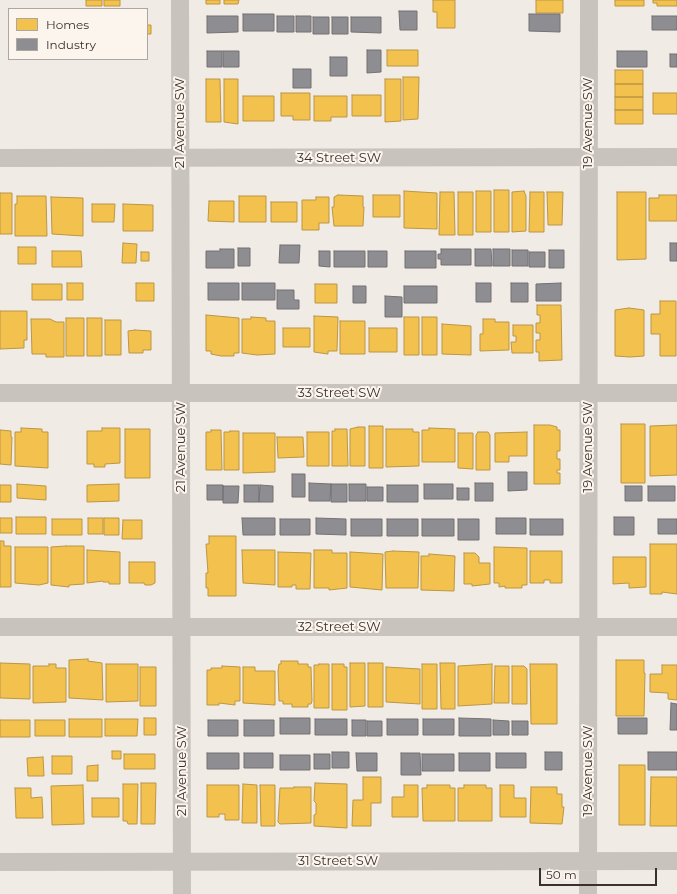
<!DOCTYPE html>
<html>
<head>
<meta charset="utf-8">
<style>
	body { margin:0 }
	#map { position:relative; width:677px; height:894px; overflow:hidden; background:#f0ebe5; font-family:Montserrat,sans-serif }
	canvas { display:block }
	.legend { position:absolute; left:8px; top:8px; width:140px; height:52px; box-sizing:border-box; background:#fbf5ee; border:1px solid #aea6a0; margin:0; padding:5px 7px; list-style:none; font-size:12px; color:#3b302b }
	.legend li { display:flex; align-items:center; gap:8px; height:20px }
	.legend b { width:20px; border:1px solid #aea6a0 }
	.scale { position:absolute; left:539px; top:868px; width:118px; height:18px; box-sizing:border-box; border:2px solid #3b302b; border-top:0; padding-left:5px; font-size:12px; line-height:14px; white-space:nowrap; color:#3b302b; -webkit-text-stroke:3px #fbf5ee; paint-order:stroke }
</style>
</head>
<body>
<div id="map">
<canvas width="677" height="894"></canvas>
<ul class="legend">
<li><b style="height:11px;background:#f2c14e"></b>Homes</li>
<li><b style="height:11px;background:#8d8d92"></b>Industry</li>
</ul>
<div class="scale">50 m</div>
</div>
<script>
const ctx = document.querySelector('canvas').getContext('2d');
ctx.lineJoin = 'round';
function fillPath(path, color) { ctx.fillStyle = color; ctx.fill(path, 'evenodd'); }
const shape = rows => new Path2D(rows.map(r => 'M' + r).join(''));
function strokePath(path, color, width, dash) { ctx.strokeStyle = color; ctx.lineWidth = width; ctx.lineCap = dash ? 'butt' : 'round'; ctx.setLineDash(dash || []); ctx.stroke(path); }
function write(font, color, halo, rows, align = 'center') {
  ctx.font = font + ' Montserrat,sans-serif'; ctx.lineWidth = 4; ctx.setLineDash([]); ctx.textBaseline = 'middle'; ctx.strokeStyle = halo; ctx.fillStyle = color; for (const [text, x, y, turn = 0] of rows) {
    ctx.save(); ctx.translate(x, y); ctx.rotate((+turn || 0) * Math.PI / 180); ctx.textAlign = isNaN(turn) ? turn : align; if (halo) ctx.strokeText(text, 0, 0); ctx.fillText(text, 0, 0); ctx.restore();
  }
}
const homes = shape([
	[86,0,102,0,102,6,86,6,86,0],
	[104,0,120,0,120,6,104,6,104,0],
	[206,0,220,0,220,4,206,4,206,0],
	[224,0,239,0,238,4,224,4,224,0],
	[433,0,455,0,455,28,437,28,437,12,433,12,433,0],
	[536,0,563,0,563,13,536,13,536,0],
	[615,0,644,0,644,6,615,6,615,0],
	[653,0,677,0,677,6,657,6,657,3,653,3,653,0],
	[147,25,151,25,151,34,147,34,147,25],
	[387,50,418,50,418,66,387,66,387,50],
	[615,70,643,70,643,84,615,84,615,70],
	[403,77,419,77,418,119,403,120,403,77],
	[206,79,220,79,221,122,206,122,206,79],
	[224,79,238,79,238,124,224,122,224,79],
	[385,79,401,79,401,121,385,122,385,79],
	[615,84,643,84,643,97,615,97,615,84],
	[281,93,310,93,310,120,293,120,293,116,281,116,281,93],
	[653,93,677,93,677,114,653,114,653,93],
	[352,95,381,95,381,116,352,116,352,95],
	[243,96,274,96,274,121,243,121,243,96],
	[314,96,347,96,347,117,331,117,331,121,314,121,314,96],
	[615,97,643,97,643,110,615,110,615,97],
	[615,110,643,110,643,124,615,124,615,110],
	[494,190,509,190,509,232,494,232,494,190],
	[404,191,437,193,437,229,404,228,404,191],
	[476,191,491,191,491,232,476,232,476,191],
	[524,191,526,196,526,231,512,232,512,192,524,191],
	[440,192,454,192,455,235,439,235,440,192],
	[458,192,473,192,473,235,458,235,458,192],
	[530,192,544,192,544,232,529,232,530,192],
	[547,192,563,192,562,225,548,225,547,192],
	[617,192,646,192,646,259,617,260,617,192],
	[0,193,12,193,12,234,0,234,0,193],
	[338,195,363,196,363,207,364,207,363,226,334,226,332,207,334,207,334,197,338,195],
	[373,195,400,195,400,217,373,217,373,195],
	[659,195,677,195,677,221,649,221,649,198,659,198,659,195],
	[17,196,46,196,47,236,15,236,15,204,17,204,17,196],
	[239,196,266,196,266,222,239,222,239,196],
	[51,197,83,198,83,236,52,234,51,197],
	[316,197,329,197,329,223,319,223,319,230,302,230,302,200,316,200,316,197],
	[209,201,234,201,234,222,208,221,209,201],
	[271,202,297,202,297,222,271,222,271,202],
	[92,204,115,204,114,222,92,222,92,204],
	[123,204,153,205,153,231,123,231,123,204],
	[123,243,137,244,136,263,122,263,123,243],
	[18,247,36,247,36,264,18,264,18,247],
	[52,251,81,251,82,267,52,267,52,251],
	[141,252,149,252,149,261,141,261,141,252],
	[67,283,83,283,83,300,67,300,67,283],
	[136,283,154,283,154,301,136,301,136,283],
	[32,284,62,284,62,300,32,300,32,284],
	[315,284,337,284,337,303,315,303,315,284],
	[660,301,676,301,676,356,660,356,660,334,651,334,651,314,660,314,660,301],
	[537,305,561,305,562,360,539,361,539,352,536,352,536,340,540,340,540,333,536,333,536,323,540,323,540,315,537,315,537,305],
	[629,308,644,310,644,356,630,357,615,356,615,310,629,308],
	[0,311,27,311,27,340,24,340,24,348,0,349,0,311],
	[206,315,239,318,239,353,234,353,234,356,221,356,211,354,211,351,206,351,206,315],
	[314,316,338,317,337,351,328,351,328,354,314,352,314,316],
	[251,317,266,318,266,321,275,321,275,354,257,355,242,353,242,319,251,319,251,317],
	[404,317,419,317,419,355,404,355,404,317],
	[422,317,437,317,437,355,422,355,422,317],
	[66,318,84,318,84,356,66,356,66,318],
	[87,318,102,318,102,356,87,356,87,318],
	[31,319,50,319,56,322,64,322,64,357,46,357,46,354,32,354,31,319],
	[483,319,495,319,495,322,509,322,509,350,480,351,480,334,483,334,483,319],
	[105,320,121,320,121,355,105,355,105,320],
	[340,321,365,321,365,354,340,354,340,321],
	[442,324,471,326,471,355,442,354,442,324],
	[513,325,533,325,533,353,512,353,511,342,516,342,516,336,513,336,513,325],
	[283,328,310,328,310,347,283,347,283,328],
	[369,328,397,328,397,352,369,352,369,328],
	[135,330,151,331,151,350,143,350,143,353,129,353,128,331,135,330],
	[621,424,645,424,645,483,621,483,621,424],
	[534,425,550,425,557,427,557,430,560,430,560,451,557,451,557,459,560,459,560,470,557,470,557,473,560,473,560,484,534,484,534,425],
	[677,425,677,475,650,476,650,426,677,425],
	[369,426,383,426,383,468,369,468,369,426],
	[358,427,365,427,365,466,350,466,350,429,358,427],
	[21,428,42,429,42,432,48,432,48,468,15,466,15,432,21,432,21,428],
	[102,428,120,428,120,463,105,464,105,467,94,467,94,464,87,464,87,431,102,431,102,428],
	[429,428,455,429,455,462,422,462,422,430,429,430,429,428],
	[125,429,150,429,150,478,125,478,125,429],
	[335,429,347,429,348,466,332,466,332,431,335,431,335,429],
	[386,429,413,429,413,432,419,432,419,466,386,467,386,429],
	[0,430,11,431,11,437,12,437,11,465,0,464,0,430],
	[211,430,221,430,222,470,206,470,206,432,211,432,211,430],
	[230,431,239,431,239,470,224,470,224,432,230,432,230,431],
	[307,432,329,432,329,466,307,466,307,432],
	[478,432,488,432,490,435,490,470,476,470,476,435,478,432],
	[527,432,527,456,509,456,509,462,495,462,495,433,527,432],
	[243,433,275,433,275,472,243,473,243,433],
	[458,433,473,433,473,469,458,468,458,433],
	[277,437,303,437,304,457,278,458,277,437],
	[17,484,46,486,46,500,17,498,17,484],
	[119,484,119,501,87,502,87,485,119,484],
	[0,485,11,485,11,502,0,502,0,485],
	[16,517,46,517,46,534,16,534,16,517],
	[0,518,12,518,12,533,0,533,0,518],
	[88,518,103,518,103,534,88,534,88,518],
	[104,518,119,518,119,535,104,535,104,518],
	[52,519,82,519,82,535,52,535,52,519],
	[123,520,142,520,142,539,122,539,123,520],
	[209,536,236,536,236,596,208,596,208,588,206,588,206,573,208,573,206,544,209,544,209,536],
	[0,541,4,541,4,546,11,546,11,587,0,587,0,541],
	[650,544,677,544,677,594,662,592,662,594,650,594,650,544],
	[66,546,84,546,84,584,69,585,69,587,51,585,51,547,66,546],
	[15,547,48,547,48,583,39,585,15,583,15,547],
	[494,547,527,548,527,585,522,585,522,588,505,588,505,586,499,587,499,583,494,583,494,547],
	[87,550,120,552,120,584,109,584,109,582,103,582,103,581,87,583,87,550],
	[242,550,275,550,275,585,243,583,242,550],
	[314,550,332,550,332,553,347,553,347,588,329,590,329,588,314,588,314,550],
	[393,551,419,552,418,588,386,588,385,552,393,551],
	[530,551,562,551,562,583,550,583,550,580,544,580,544,583,530,583,530,551],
	[278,552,311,553,310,589,296,589,296,585,292,585,292,587,278,587,278,552],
	[350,552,383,554,382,590,350,587,350,552],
	[464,553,475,553,479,557,479,563,490,563,490,584,472,586,472,584,464,584,464,553],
	[429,554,455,556,454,591,421,590,421,556,429,556,429,554],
	[613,557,646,557,646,587,629,588,629,583,613,584,613,557],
	[129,562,155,562,155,583,151,585,145,585,144,583,129,583,129,562],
	[88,659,88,661,102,663,103,700,69,698,69,660,88,659],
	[616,660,644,660,644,673,645,673,644,716,616,716,616,660],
	[281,661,298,661,298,664,308,664,308,667,311,667,312,701,311,704,308,704,308,707,292,707,292,704,283,704,283,701,279,701,278,671,279,664,281,664,281,661],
	[0,663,30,664,30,699,0,698,0,663],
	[350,663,365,663,365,706,350,707,350,663],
	[368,663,383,663,383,707,368,707,368,663],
	[440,663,455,663,455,709,441,709,440,663],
	[49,664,56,664,56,668,66,668,66,702,33,703,33,666,49,666,49,664],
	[106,664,138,664,138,701,106,702,106,664],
	[319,664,329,664,329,708,314,708,314,665,319,665,319,664],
	[332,664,344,664,344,667,347,667,347,710,332,710,332,664],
	[422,664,437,664,437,709,422,709,422,664],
	[492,664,492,704,458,706,458,666,492,664],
	[530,664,557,664,557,724,531,724,530,664],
	[662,665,677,665,677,700,668,699,668,693,650,692,650,674,662,674,662,665],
	[222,666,240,667,240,701,235,701,235,705,219,703,219,705,207,705,207,670,211,670,211,668,222,668,222,666],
	[495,666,509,666,509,703,494,703,495,666],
	[512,666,524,666,527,669,527,704,512,704,512,666],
	[140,667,156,667,156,706,140,706,140,667],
	[243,667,255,667,255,671,275,671,275,705,243,703,243,667],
	[386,667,420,669,420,704,386,702,386,667],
	[144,718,156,718,156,735,144,735,144,718],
	[69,719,102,719,102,737,69,737,69,719],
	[105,719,138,719,137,736,105,736,105,719],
	[0,720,30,720,30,737,0,737,0,720],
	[35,720,65,720,65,736,35,736,35,720],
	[112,751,121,751,121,759,112,759,112,751],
	[124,754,155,754,155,769,124,769,124,754],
	[52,756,72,756,72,774,52,774,52,756],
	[43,757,44,776,28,776,27,758,43,757],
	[98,765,98,781,87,781,87,766,98,765],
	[619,765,645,765,645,825,619,825,619,765],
	[363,777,381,777,381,803,371,803,371,826,352,826,353,800,363,800,363,777],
	[651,777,677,777,677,826,650,826,651,777],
	[141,783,156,783,155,824,141,824,141,783],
	[315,783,347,784,347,828,314,826,314,815,316,814,316,803,314,801,315,783],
	[123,784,138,784,137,824,128,824,127,821,123,821,123,784],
	[243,784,257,785,257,823,242,823,243,784],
	[83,785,84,824,52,825,51,786,83,785],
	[207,785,239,785,239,820,225,820,225,814,219,814,219,817,207,817,207,785],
	[260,785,275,785,275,826,261,826,260,785],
	[404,785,418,785,418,817,392,817,392,797,404,797,404,785],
	[427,785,450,785,450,788,455,788,455,821,423,821,422,788,427,788,427,785],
	[464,785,486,785,486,788,492,788,492,821,458,821,458,788,464,788,464,785],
	[500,785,514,785,514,798,526,798,526,817,500,817,500,785],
	[294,787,311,787,311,823,280,824,278,822,280,788,294,788,294,787],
	[531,787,557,787,557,794,562,794,562,807,564,807,562,824,530,823,531,787],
	[15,788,31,788,31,798,42,797,43,818,16,818,15,788],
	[92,798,119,798,119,817,92,817,92,798]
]);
const industry = shape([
	[399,11,417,11,417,30,400,30,399,11],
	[243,14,274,14,274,31,243,31,243,14],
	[529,14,560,14,560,32,529,31,529,14],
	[207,16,238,16,238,32,207,33,207,16],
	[277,16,294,16,294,32,277,32,277,16],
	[296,16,311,16,311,32,296,32,296,16],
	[652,16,677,16,677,30,652,30,652,16],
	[313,17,329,17,329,34,313,34,313,17],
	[332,17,348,17,348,34,332,34,332,17],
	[351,17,381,17,381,33,351,32,351,17],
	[367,50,381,50,381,72,367,73,367,50],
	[207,51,222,51,222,67,207,67,207,51],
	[223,51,239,51,239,67,223,67,223,51],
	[617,51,647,51,647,67,617,67,617,51],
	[670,54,677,54,677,67,670,67,670,54],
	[330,57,347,57,347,76,330,76,330,57],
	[293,69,311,69,311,88,293,88,293,69],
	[670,243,677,243,677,261,670,261,670,243],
	[280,245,300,245,299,263,279,263,280,245],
	[238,248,250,248,250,266,238,266,238,248],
	[220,249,234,249,234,268,206,268,206,251,220,251,220,249],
	[441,249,471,249,471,265,441,265,441,259,438,259,438,254,441,254,441,249],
	[475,249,491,249,492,266,475,266,475,249],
	[493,249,510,249,510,266,493,266,493,249],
	[512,250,528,250,528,266,512,266,512,250],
	[549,250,564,250,564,268,549,268,549,250],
	[319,251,330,251,330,267,319,266,319,251],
	[334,251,365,251,365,267,334,267,334,251],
	[368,251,387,251,387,267,368,267,368,251],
	[405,251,436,251,436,268,405,268,405,251],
	[529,252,545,252,545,267,529,267,529,252],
	[208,283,239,283,239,300,208,300,208,283],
	[242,283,275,283,275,300,242,300,242,283],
	[476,283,491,283,491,302,476,302,476,283],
	[511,283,528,283,528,302,511,302,511,283],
	[561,283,561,301,536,301,536,284,561,283],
	[353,286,366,286,366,303,353,303,353,286],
	[404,286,437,286,437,303,404,303,404,286],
	[277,290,294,290,294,300,299,300,299,309,277,309,277,290],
	[385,296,402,297,402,317,385,317,385,296],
	[508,472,527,472,527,490,508,491,508,472],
	[292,474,305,474,305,497,292,497,292,474],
	[309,483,331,484,330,501,309,501,309,483],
	[475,483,493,483,493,501,475,501,475,483],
	[331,484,347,484,347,502,331,502,331,484],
	[349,484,366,484,366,501,349,501,349,484],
	[424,484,453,484,453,499,424,499,424,484],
	[207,485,223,485,223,500,207,500,207,485],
	[244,485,259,485,259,502,244,502,244,485],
	[260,485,273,486,273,502,259,502,260,485],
	[387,485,418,485,418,502,387,502,387,485],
	[223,486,239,486,238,503,223,503,223,486],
	[625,486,642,486,642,501,625,501,625,486],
	[648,486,675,486,675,501,648,501,648,486],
	[367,487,383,487,383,501,367,501,367,487],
	[457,488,469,488,469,500,457,500,457,488],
	[614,517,634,517,634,535,614,535,614,517],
	[242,518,275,518,275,535,243,535,242,518],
	[316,518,346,519,346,535,316,534,316,518],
	[496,518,526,518,526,534,496,534,496,518],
	[280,519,310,519,310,535,280,535,280,519],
	[351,519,382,519,382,536,351,536,351,519],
	[387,519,418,519,418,536,387,536,387,519],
	[422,519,454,519,454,536,422,536,422,519],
	[458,519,479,519,479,540,458,540,458,519],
	[530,519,563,519,563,535,530,535,530,519],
	[658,519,677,519,677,534,658,534,658,519],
	[671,703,677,704,677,730,670,730,671,703],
	[280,718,310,718,310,734,280,734,280,718],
	[459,718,491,719,491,736,459,736,459,718],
	[618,718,647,718,647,734,618,734,618,718],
	[315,719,347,719,347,735,315,735,315,719],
	[387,719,418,719,418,735,387,735,387,719],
	[423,719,454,719,454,735,423,735,423,719],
	[208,720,238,720,238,736,208,736,208,720],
	[244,720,274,720,274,736,244,736,244,720],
	[352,720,366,720,366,736,352,736,352,720],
	[493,720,509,721,509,735,493,735,493,720],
	[367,721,382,721,382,736,367,736,367,721],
	[512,721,528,721,528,735,512,735,512,721],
	[332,752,349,752,349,768,332,768,332,752],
	[545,752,562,752,562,770,545,770,545,752],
	[648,752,677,752,677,770,648,770,648,752],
	[207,753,239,753,239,769,207,769,207,753],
	[244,753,273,753,273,768,244,768,244,753],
	[356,753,377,753,377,771,357,771,356,753],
	[401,753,420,753,421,775,401,775,401,753],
	[459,753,490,753,490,771,459,771,459,753],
	[496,753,526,753,526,768,496,768,496,753],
	[314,754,330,754,330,769,314,769,314,754],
	[422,754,454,754,454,771,422,771,422,754],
	[280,755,310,755,310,770,280,770,280,755]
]);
const street = shape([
	[180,0,182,894],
	[0,158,677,157],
	[0,393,677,393],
	[0,627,677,627],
	[0,862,677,861],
	[588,894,589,0]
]);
const streetNames = [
	["21 Avenue SW",180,123,-90],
	["19 Avenue SW",588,123,-90],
	["34 Street SW",339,158],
	["33 Street SW",339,393],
	["21 Avenue SW",181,447,-90],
	["19 Avenue SW",588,447,-90],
	["32 Street SW",339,627],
	["21 Avenue SW",182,771,-90],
	["19 Avenue SW",588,771,-90],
	["31 Street SW",338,861]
];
fillPath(homes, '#f2c14e');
strokePath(homes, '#bb9644', 1);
fillPath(industry, '#8d8d92');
strokePath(industry, '#747173', 1);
strokePath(street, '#c9c3be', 18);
write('13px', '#3b302b', '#fbf5ee', streetNames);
</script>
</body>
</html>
